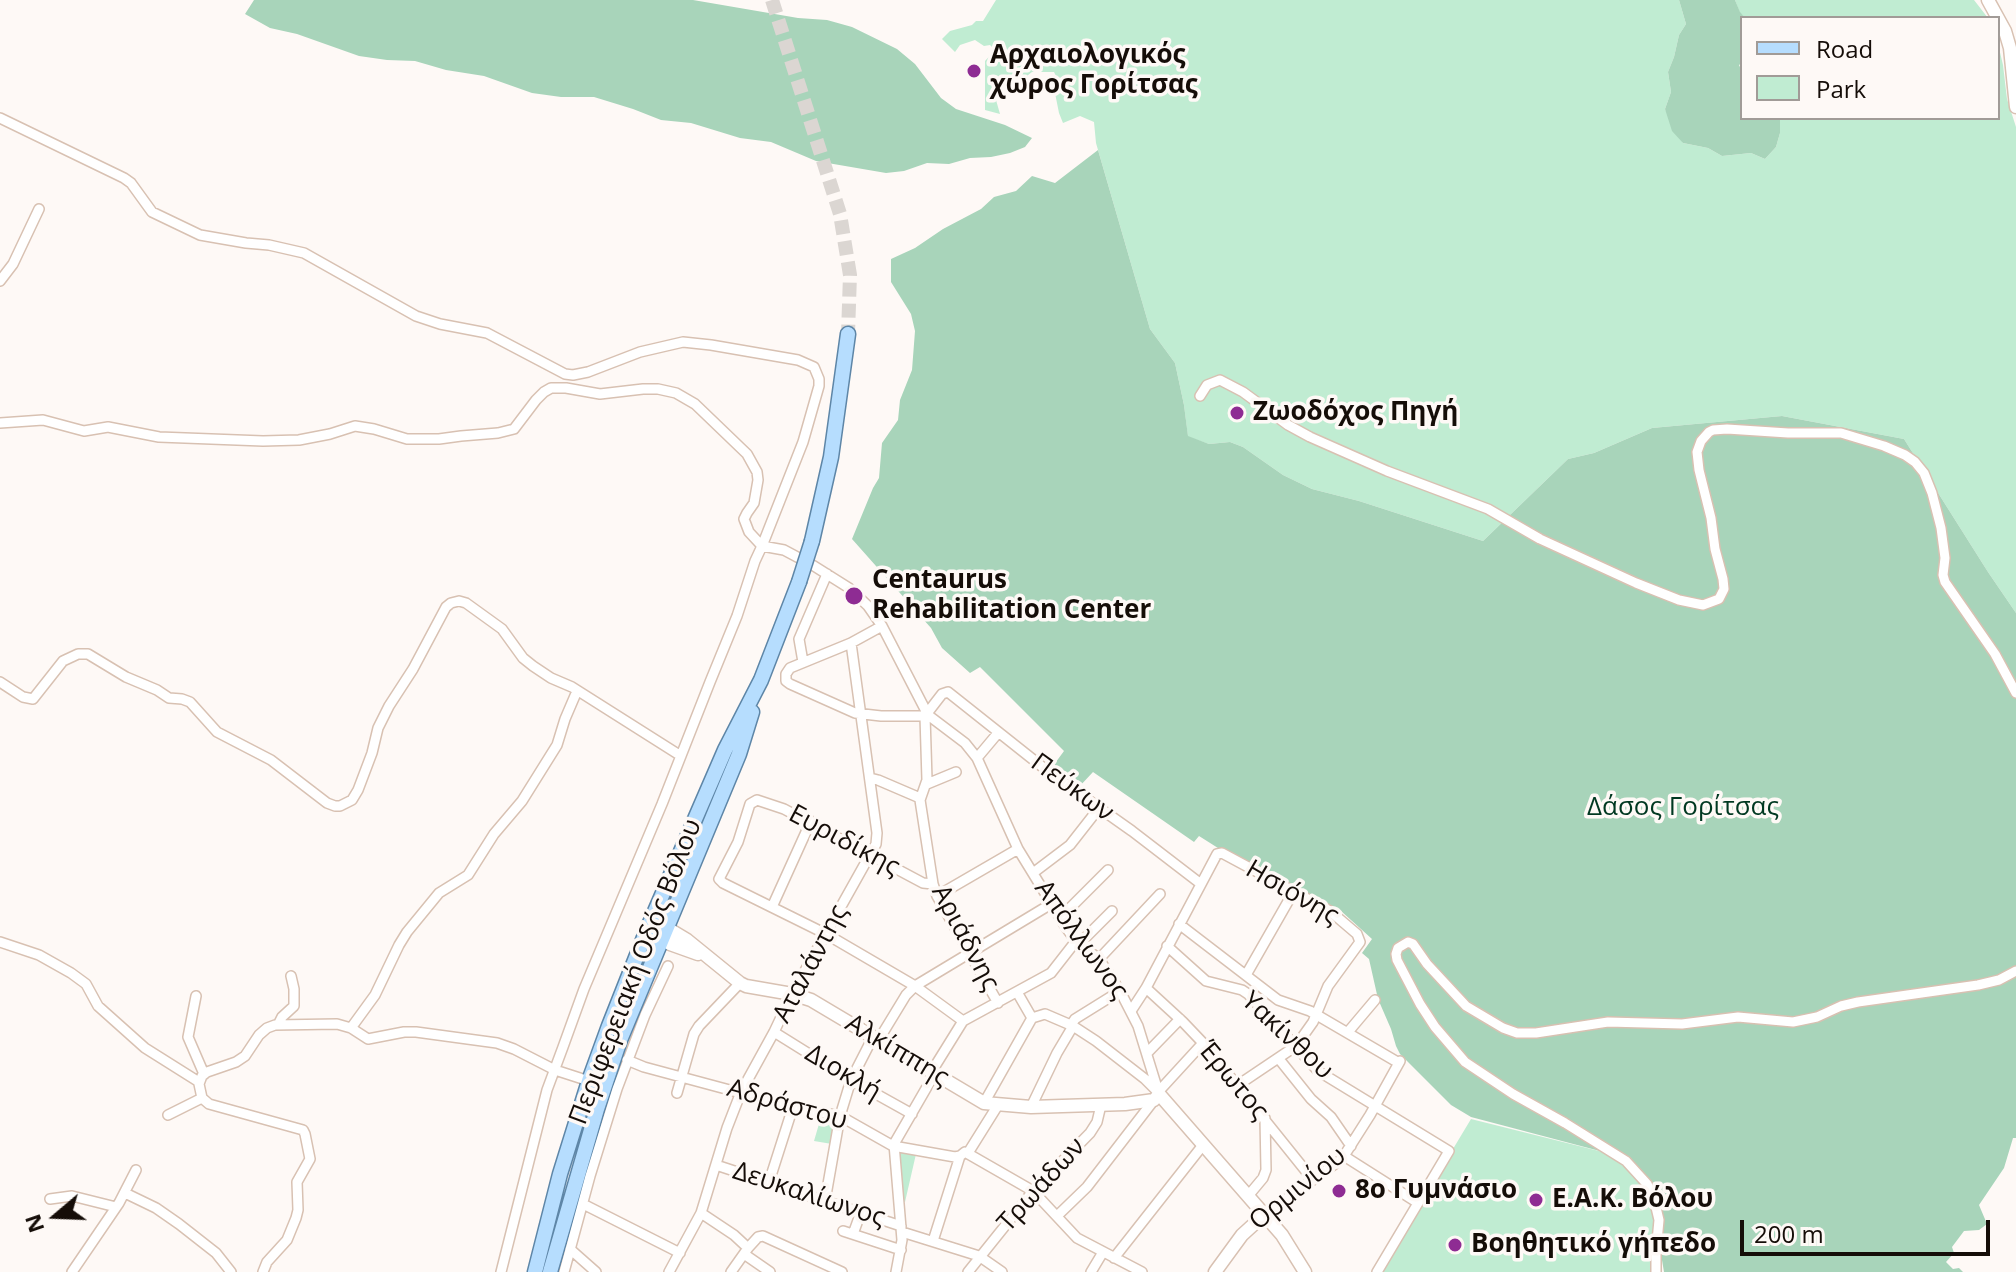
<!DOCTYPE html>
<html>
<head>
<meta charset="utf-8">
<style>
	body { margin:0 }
	#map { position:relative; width:2016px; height:1272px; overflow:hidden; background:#fef9f6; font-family:"Open Sans",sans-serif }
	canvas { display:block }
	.legend { position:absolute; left:1740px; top:16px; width:260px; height:104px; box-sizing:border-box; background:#fef9f6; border:2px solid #a19b97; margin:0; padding:10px 14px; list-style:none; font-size:24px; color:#150d08 }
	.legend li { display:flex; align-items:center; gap:16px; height:40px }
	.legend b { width:40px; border:2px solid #a19b97 }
	.north { position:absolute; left:16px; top:1176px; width:80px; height:80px; -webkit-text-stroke:6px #fef9f6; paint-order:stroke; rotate:251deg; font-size:22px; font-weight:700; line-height:32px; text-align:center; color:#150d08 }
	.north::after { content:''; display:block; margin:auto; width:28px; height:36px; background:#150d08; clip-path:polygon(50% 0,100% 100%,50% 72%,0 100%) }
	.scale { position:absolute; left:1740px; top:1220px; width:250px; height:36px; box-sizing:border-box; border:4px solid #150d08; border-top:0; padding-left:10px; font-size:24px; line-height:28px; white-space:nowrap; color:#150d08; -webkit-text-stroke:6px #fef9f6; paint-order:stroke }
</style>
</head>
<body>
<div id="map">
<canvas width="2016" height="1272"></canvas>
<ul class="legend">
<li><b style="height:10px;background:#b6ddfe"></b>Road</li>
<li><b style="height:22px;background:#c0ecd2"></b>Park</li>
</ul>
<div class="north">N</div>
<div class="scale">200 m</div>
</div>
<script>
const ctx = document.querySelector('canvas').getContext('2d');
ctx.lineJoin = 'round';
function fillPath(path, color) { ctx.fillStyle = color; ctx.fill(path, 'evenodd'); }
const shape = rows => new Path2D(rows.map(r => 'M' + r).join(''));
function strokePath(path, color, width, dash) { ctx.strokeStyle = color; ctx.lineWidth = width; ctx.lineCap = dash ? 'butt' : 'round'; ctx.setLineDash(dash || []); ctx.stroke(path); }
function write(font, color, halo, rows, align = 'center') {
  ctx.font = font + ' "Open Sans",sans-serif'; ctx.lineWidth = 7; ctx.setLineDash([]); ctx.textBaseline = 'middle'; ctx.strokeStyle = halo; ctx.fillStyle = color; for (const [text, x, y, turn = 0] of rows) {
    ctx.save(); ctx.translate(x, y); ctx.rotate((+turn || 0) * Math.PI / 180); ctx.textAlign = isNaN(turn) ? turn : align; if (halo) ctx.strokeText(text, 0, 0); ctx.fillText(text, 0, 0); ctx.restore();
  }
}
const green = shape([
	[996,0,1679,0,1686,24,1679,35,1674,57,1668,72,1671,92,1665,109,1683,143,1708,148,1722,156,1751,153,1765,159,1776,147,1780,133,1779,118,1998,118,1998,44,2003,65,2007,99,2016,127,2016,613,1988,572,1904,439,1782,416,1652,428,1594,453,1568,459,1483,541,1359,501,1312,489,1283,475,1243,447,1230,442,1209,444,1188,437,1184,405,1175,363,1150,329,1096,143,1094,122,1080,116,1063,123,1059,113,1055,93,1060,84,1054,72,1032,72,1023,79,1003,85,996,100,1000,114,985,110,985,61,994,51,993,48,990,45,984,46,975,40,960,45,955,52,942,39,950,31,972,25,976,21,983,21],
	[1735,0,1974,0,1988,18,1745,18,1740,13],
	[821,1117,837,1120,832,1144,814,1141],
	[1471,1119,1615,1155,1644,1188,1656,1211,1653,1272,1379,1272],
	[899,1150,916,1154,905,1202,903,1201]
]);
const forest = shape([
	[254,0,693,0,798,18,827,20,852,27,897,49,915,64,941,98,956,109,1005,125,1032,138,1025,147,1010,153,991,157,970,158,949,164,927,163,904,171,886,173,816,161,771,142,740,138,691,123,661,120,633,109,594,97,561,97,532,93,484,76,446,70,415,61,387,60,359,56,297,34,270,28,245,14],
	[1679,0,1735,0,1740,12,1745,18,1742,18,1742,63,1739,65,1742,71,1742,118,1779,118,1780,120,1780,133,1776,147,1765,159,1751,153,1722,156,1708,148,1683,143,1672,131,1665,109,1671,92,1668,72,1674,57,1679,35,1686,24],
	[1098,150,1150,329,1175,363,1184,405,1188,436,1209,444,1230,442,1243,447,1283,475,1312,489,1359,501,1483,541,1568,459,1594,453,1652,428,1782,416,1904,439,1988,572,2016,613,2016,1138,2013,1138,2004,1168,1979,1205,1987,1224,1979,1230,1964,1231,1952,1247,1954,1253,1946,1262,1953,1269,1959,1268,1963,1272,1664,1272,1660,1248,1659,1203,1615,1155,1471,1117,1451,1105,1400,1054,1396,1046,1391,1029,1378,999,1369,959,1362,953,1372,939,1341,911,1219,851,1218,848,1199,836,1194,842,1093,772,1079,787,1053,766,1064,751,980,667,970,673,942,648,931,628,852,539,873,488,879,478,882,443,898,420,900,400,912,370,915,331,911,314,891,282,891,259,915,248,943,229,981,209,994,197,1016,191,1032,176,1055,183]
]);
const primaryTunnel = shape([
	[772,0,840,214,850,275,848,334]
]);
const street = shape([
	[0,118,124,178,131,183,152,212,200,235,246,243,269,245,304,253,416,316,440,324,487,333,565,374,573,375,588,372,640,352,683,342,711,345,798,360,814,367,819,379,819,386,803,442,762,546,749,532,744,519,747,513,754,503,758,480,757,472,747,454,695,404,676,393,658,389,643,389,600,394,566,388,551,388,544,392,536,400,514,429,498,433,461,436,439,439,407,439,374,429,355,426,330,434,299,440,263,441,159,437,108,427,84,431,43,420,0,423],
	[0,281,13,264,39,209],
	[1200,396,1207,385,1220,380,1243,392,1288,425,1310,437,1387,471,1488,509,1540,539,1636,583,1679,600,1703,605,1719,599,1724,589,1723,579,1715,549,1711,518,1699,470,1697,452,1701,441,1709,432,1713,430,1727,429,1788,433,1841,433,1884,446,1905,455,1915,462,1924,473,1932,493,1941,528,1945,558,1943,575,1945,582,1995,654,2016,693],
	[882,626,851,643,790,668,786,674,786,681,790,684,855,713,881,716,925,716],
	[803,662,799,639,827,574],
	[0,682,23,697,33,699,63,661,78,654,88,654,126,677,157,690,169,698,182,699,190,702,217,732,271,760,327,803,335,806,340,806,352,800,358,790,372,753,378,728,389,706,413,669,446,607,451,603,459,601,466,603,502,629,523,658,533,666,551,678,572,687,681,756],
	[977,758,998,733],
	[870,778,878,780,920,798],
	[927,784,956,772],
	[1033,873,1070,845,1099,808],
	[933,884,923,883,784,809,757,800,750,804,738,842,719,879,723,883,826,934,915,986,963,1021],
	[937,896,1018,849],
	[772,907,811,821],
	[1060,918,1108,870],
	[1179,924,1278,1000,1310,1011,1399,1063],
	[0,942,39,955,71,973,86,984,98,1006,145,1048,199,1082],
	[1080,943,1112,911],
	[1167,946,1206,981,1242,990,1248,994,1318,1071,1449,1151,1377,1272],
	[1099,959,1160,894],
	[1246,975,1294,891],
	[1146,988,1183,1022,1203,1043,1313,1180],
	[1017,992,1032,1018,1045,1014,1073,1026,1096,1041,1145,1079,1157,1091],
	[196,996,188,1037,204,1074],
	[998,1003,937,896,933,884,920,800,927,780,925,716,942,694,948,692,1050,773,1132,831,1201,884],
	[1131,1011,1146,988,1217,854,1222,853,1330,911,1357,934,1360,942,1328,986,1313,1022,1296,1046,1238,1085],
	[278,1025,282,1017,294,1006,294,989,291,976],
	[1071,1025,1075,1019,1120,991],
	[351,1028,375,995,399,945,407,932,439,893,468,875,494,834,522,801,557,745,565,719,577,691],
	[774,1032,851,1080,912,1114],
	[1348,1032,1375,1000],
	[878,1041,906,995,915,986,1051,904],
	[1147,1053,1180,1019],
	[1279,1059,1311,1099,1331,1117,1351,1146],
	[627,1060,644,1067,793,1107,840,1116,893,1146,955,1157,960,1156,965,1152,1033,1191,1077,1238,1142,1272],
	[932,1071,963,1021,1051,973,1076,941],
	[1159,1091,1203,1043],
	[677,1093,694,1034,699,1026,740,983],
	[984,1103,1032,1018],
	[1031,1107,1057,1053,1073,1026],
	[168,1115,202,1098],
	[968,1153,998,1105],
	[1344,1156,1418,1203],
	[716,1165,901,1226],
	[769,1182,793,1107],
	[125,1193,156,1208,179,1224,216,1253,231,1272],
	[1248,1196,1263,1178,1266,1170,1265,1118],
	[50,1199,72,1196,116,1207],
	[825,1201,840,1116,851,1080,873,1037],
	[583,1204,680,1253],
	[701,1213,734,1235,748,1248],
	[1264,1215,1342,1159,1370,1115,1400,1061],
	[1057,1216,1087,1187,1154,1100],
	[843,1231,901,1250],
	[902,1232,979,1256,1002,1272],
	[853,1234,861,1212],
	[933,1241,960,1156],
	[570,1249,596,1272],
	[744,1254,770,1272],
	[1114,1258,1203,1145],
	[72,1272,119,1203,136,1170],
	[263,1272,267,1262,287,1240,296,1218,298,1210,297,1182,310,1159,305,1134,303,1130,209,1104,202,1098,199,1084,202,1076,207,1072,236,1062,245,1056,259,1035,267,1028,275,1025,337,1024,351,1028,368,1039,404,1032,416,1032,497,1043,514,1049,555,1070,589,1081],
	[501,1272,547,1090,563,1047,584,989,662,804,710,682,737,616,755,561,762,546,784,550,814,566,849,588,868,606,882,626,928,715,965,743,977,758,1018,849,1067,929,1076,941,1099,959,1120,991,1138,1026,1159,1094],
	[564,1272,590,1176,617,1089,645,1015,668,966],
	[669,1272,701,1213,727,1128,741,1092,774,1032,792,994,876,844,877,833,851,643],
	[731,1272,748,1248,758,1237,763,1236,842,1272],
	[896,1272,902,1240,894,1144,935,1073],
	[968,1272,1033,1191,1090,1133,1097,1122,1101,1105],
	[1091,1272,1103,1252],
	[1656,1272,1656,1252,1659,1220,1654,1199,1647,1184,1626,1161,1565,1123,1513,1094,1465,1062,1435,1027,1420,1004,1397,960,1396,954,1398,948,1408,942,1413,944,1427,964,1466,1006,1503,1028,1517,1033,1536,1033,1608,1022,1682,1024,1738,1017,1793,1022,1817,1017,1841,1006,1858,1002,1978,985,1999,980,2016,971]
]);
const secondary = shape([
	[1988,0,2005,31,2010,48,2016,107],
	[652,919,687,940,740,983,746,986,792,994,811,1000,984,1103,1031,1107,1125,1104,1154,1100,1159,1094,1282,1235,1305,1272],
	[647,930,670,944,698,954],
	[1215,1272,1242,1235,1264,1215]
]);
const primary = shape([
	[812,541,831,457,848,334],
	[535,1272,560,1174,589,1081,609,1026,647,930,725,750,761,680,799,582],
	[550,1272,597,1109,620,1040,739,754,752,712]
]);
const primaryBridge = shape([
	[799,582,812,541]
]);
const markers = [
	[974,71,8,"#8e2c93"],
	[1237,413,8,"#8e2c93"],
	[854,596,10,"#8e2c93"],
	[1339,1191,8,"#8e2c93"],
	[1536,1200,8,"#8e2c93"],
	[1455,1245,8,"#8e2c93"]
];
const poiNames = [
	["Αρχαιολογικός",990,56],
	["χώρος Γορίτσας",990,86],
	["Ζωοδόχος Πηγή",1253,413],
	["Centaurus",872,581],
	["Rehabilitation Center",872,611],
	["8ο Γυμνάσιο",1355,1191],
	["Ε.Α.Κ. Βόλου",1552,1200],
	["Βοηθητικό γήπεδο",1471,1245]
];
const streetNames = [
	["Πεύκων",1072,788,36],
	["Ευριδίκης",844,841,28],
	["Ησιόνης",1292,893,30],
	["Αριάδνης",965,938,62],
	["Απόλλωνος",1081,940,54],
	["Αταλάντης",811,964,-62],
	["Περιφερειακή Οδός Βόλου",636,972,-69],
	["Υακίνθου",1287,1036,43],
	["Αλκίππης",897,1051,31],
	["Διοκλή",843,1073,31],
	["Έρωτος",1233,1081,50],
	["Αδράστου",787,1105,16],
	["Τρωάδων",1042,1185,-48],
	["Ορμινίου",1298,1189,-39],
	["Δευκαλίωνος",809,1195,18]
];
const parkNames = [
	["Δάσος Γορίτσας",1683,808]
];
fillPath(green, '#c0ecd2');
fillPath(forest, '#a8d4ba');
strokePath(primaryTunnel, '#dbd6d2', 14, [14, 7]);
strokePath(street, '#d8c1b2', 12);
strokePath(secondary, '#d8c1b2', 15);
strokePath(primary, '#5e86a7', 17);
strokePath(street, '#fff', 9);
strokePath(secondary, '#fff', 12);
strokePath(primary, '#b6ddfe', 14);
strokePath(primaryBridge, '#5e86a7', 17, []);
strokePath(primaryBridge, '#b6ddfe', 14);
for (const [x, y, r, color] of markers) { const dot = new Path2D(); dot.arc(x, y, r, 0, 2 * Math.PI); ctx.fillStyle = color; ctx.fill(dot); strokePath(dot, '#fef9f6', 3); }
write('bold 26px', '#150d08', '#fef9f6', poiNames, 'left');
write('26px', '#150d08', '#fef9f6', streetNames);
write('26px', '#003821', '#fef9f6', parkNames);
</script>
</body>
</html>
